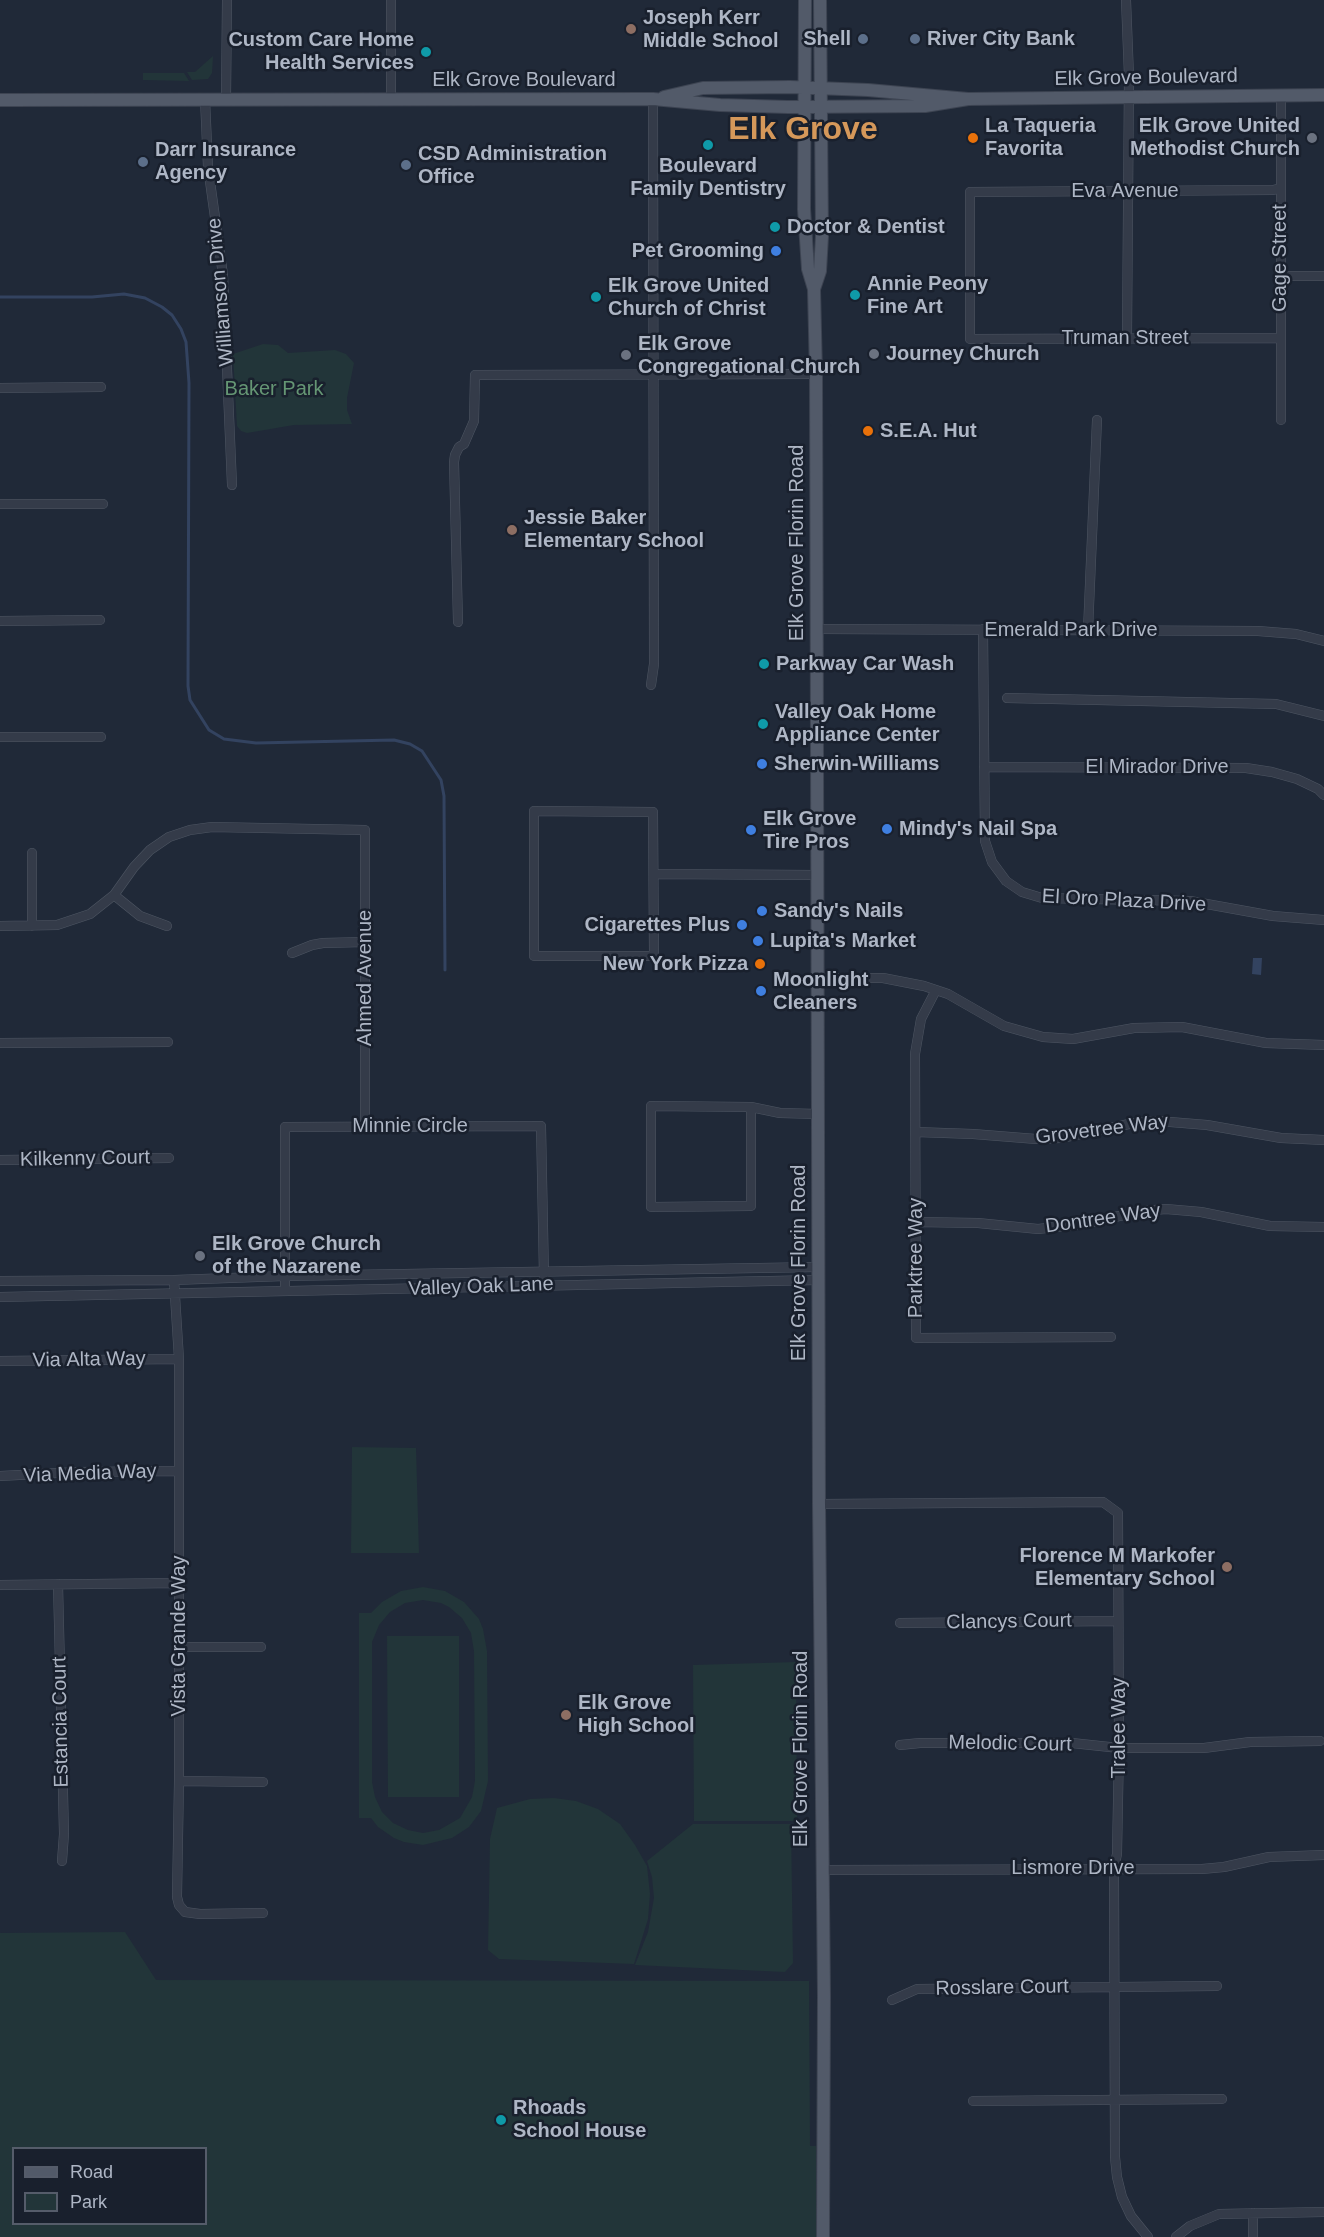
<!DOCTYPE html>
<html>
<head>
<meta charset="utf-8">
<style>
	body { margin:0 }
	#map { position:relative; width:1324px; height:2237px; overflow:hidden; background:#202938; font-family:Helvetica,sans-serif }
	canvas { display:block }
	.legend { position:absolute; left:12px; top:2147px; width:195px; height:78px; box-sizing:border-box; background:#19202d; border:2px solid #555c6a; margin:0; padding:8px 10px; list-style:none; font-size:18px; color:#aeb6c5 }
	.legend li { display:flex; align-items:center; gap:12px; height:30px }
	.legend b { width:30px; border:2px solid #555c6a }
</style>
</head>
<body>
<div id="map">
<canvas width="1324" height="2237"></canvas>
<ul class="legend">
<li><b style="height:8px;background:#525a69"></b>Road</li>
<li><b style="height:16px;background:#223539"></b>Park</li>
</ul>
</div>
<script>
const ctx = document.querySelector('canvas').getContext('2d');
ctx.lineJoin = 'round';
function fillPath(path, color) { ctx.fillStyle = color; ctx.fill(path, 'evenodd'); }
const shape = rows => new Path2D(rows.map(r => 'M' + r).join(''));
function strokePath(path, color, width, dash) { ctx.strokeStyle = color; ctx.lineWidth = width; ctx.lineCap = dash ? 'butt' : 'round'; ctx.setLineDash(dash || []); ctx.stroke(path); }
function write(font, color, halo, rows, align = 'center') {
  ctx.font = font + ' Helvetica,sans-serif'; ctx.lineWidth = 5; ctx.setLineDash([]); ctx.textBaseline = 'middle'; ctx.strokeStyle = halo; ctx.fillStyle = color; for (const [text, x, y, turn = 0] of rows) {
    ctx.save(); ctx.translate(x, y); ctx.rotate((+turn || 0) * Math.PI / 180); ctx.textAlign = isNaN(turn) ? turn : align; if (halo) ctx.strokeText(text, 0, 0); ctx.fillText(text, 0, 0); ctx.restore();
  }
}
const green = shape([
	[213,56,212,73,208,79,192,80,187,72,195,72],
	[143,73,184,73,189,81,143,80],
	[263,344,278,345,288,353,335,350,346,354,354,363,347,398,347,410,352,424,294,425,247,433,241,431,237,426,233,354],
	[352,1447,416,1448,419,1553,351,1553],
	[423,1587,445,1591,464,1602,479,1619,483,1629,487,1651,488,1781,481,1811,469,1827,452,1838,423,1845,404,1842,394,1838,378,1827,371,1818,359,1818,359,1613,371,1613,382,1602,401,1591],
	[423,1600,441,1603,449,1607,462,1618,471,1633,474,1651,475,1781,472,1797,460,1818,439,1830,423,1833,408,1830,393,1823,382,1812,375,1797,372,1782,372,1642,379,1625,390,1612,405,1603],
	[387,1636,459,1636,459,1797,388,1797],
	[796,1662,797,1821,694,1821,693,1665],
	[554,1798,576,1801,598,1809,620,1824,635,1845,647,1866,650,1894,648,1919,634,1964,499,1959,488,1950,490,1839,497,1808,530,1799],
	[693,1824,791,1824,793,1963,785,1972,635,1965,648,1932,654,1898,652,1877,647,1861],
	[125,1932,156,1980,809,1981,810,2146,816,2146,816,2237,0,2237,0,1933],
	[14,2148,206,2148,206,2224,14,2224]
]);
const water = shape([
	[1253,958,1262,958,1261,975,1252,974]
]);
const stream = shape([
	[0,297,92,297,124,294,145,298,162,307,172,315,181,329,186,342,189,383,188,686,190,700,209,730,224,739,256,743,394,740,410,744,422,751,441,780,444,796,445,970]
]);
const minor = shape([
	[1126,0,1129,76,1127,338],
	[1281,96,1281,420],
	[205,99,208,167,223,275,232,485],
	[391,99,391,0],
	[226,100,227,0],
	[1280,276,1324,276],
	[1280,338,970,339,970,192,1273,190,1281,188],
	[0,388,101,387],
	[0,504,103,504],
	[0,621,100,620],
	[458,622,454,462,455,455,459,447,464,444,474,421,475,375,816,374],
	[817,629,1258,631,1296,634,1324,641],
	[983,629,985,841,992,862,1006,881,1022,892,1042,898,1190,901,1273,916,1324,920],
	[1088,630,1097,420],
	[651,685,654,664,653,99],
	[1007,698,1276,704,1324,716],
	[0,737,101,737],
	[984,767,1246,768,1272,772,1297,779,1318,789,1324,795],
	[534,811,653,812,654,956,534,956,534,811],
	[654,874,818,875],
	[114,895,140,916,167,926],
	[0,926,57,925,90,914,114,895,134,867,150,850,169,837,190,830,212,827,365,830,365,1127],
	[32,926,32,853],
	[292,953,312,945,323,943,365,942],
	[818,978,883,978,924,986,948,994,1004,1026,1043,1037,1073,1039,1134,1028,1182,1027,1266,1043,1324,1045],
	[936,990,921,1019,915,1054,916,1338,1111,1337],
	[0,1043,168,1042],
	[651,1106,751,1107,751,1206,651,1207,651,1106],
	[751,1107,780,1113,818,1114],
	[916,1132,973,1134,1036,1139,1061,1138,1134,1123,1158,1121,1207,1125,1281,1138,1324,1140],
	[0,1160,169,1158],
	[916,1222,978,1223,1038,1229,1083,1224,1142,1211,1166,1209,1201,1212,1270,1226,1324,1227],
	[174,1280,179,1359,179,1781,177,1897,179,1905,185,1912,200,1914,263,1913],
	[0,1281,174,1280,285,1276,818,1267],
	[285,1291,285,1127,541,1126,544,1276],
	[0,1297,818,1280],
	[0,1361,179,1359],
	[0,1476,77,1472,179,1471],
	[819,1504,1103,1502,1118,1513,1119,1748,1117,1854,1114,1868,1115,2157,1117,2177,1122,2197,1131,2216,1148,2237],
	[58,1584,64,1834,62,1861],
	[0,1585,180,1583],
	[900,1623,1118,1621],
	[179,1647,261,1647],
	[900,1745,920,1743,1072,1743,1119,1748,1204,1748,1250,1742,1320,1741],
	[179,1781,263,1782],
	[822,1870,1202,1869,1224,1867,1269,1857,1324,1855],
	[892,2000,917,1989,1217,1986],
	[973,2101,1222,2099],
	[1253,2213,1253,2237],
	[1176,2237,1190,2226,1219,2214,1324,2212]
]);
const major = shape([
	[805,0,804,209,808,269,814,289,816,374,819,1504,824,1996,823,2237],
	[664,97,703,88,790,87,868,90,968,99,1324,95],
	[0,100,653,99,720,105,788,107,925,106,968,99],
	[814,289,820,271,822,236,820,0]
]);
const markers = [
	[631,29,6,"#8d6e63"],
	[863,39,6,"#5c6f8a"],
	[915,39,6,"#5c6f8a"],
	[426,52,6,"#0f9aa8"],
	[973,138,6,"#e8710a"],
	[1312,138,6,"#6b7280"],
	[708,145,6,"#0f9aa8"],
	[143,162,6,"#5c6f8a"],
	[406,165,6,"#5c6f8a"],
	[775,227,6,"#0f9aa8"],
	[776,251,6,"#3f7fe0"],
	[855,295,6,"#0f9aa8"],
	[596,297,6,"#0f9aa8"],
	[874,354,6,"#6b7280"],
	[626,355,6,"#6b7280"],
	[868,431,6,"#e8710a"],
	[512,530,6,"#8d6e63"],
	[764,664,6,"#0f9aa8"],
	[763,724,6,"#0f9aa8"],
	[762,764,6,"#3f7fe0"],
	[887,829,6,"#3f7fe0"],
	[751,830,6,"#3f7fe0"],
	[762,911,6,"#3f7fe0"],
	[742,925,6,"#3f7fe0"],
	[758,941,6,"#3f7fe0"],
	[760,964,6,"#e8710a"],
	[761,991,6,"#3f7fe0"],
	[200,1256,6,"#6b7280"],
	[1227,1567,6,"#8d6e63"],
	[566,1715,6,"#8d6e63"],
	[501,2120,6,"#0f9aa8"]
];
const poiNames = [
	["Joseph Kerr",643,18],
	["Middle School",643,41],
	["Shell",851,39,"right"],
	["River City Bank",927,39],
	["Custom Care Home",414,40,"right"],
	["Health Services",414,63,"right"],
	["La Taqueria",985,126],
	["Favorita",985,149],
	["Elk Grove United",1300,126,"right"],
	["Methodist Church",1300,149,"right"],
	["Darr Insurance",155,150],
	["Agency",155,173],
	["CSD Administration",418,154],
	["Office",418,177],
	["Boulevard",708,166,"center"],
	["Family Dentistry",708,189,"center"],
	["Doctor & Dentist",787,227],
	["Pet Grooming",764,251,"right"],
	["Annie Peony",867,284],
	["Fine Art",867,307],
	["Elk Grove United",608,286],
	["Church of Christ",608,309],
	["Elk Grove",638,344],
	["Congregational Church",638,367],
	["Journey Church",886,354],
	["S.E.A. Hut",880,431],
	["Jessie Baker",524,518],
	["Elementary School",524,541],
	["Parkway Car Wash",776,664],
	["Valley Oak Home",775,712],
	["Appliance Center",775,735],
	["Sherwin-Williams",774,764],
	["Elk Grove",763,819],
	["Tire Pros",763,842],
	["Mindy's Nail Spa",899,829],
	["Sandy's Nails",774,911],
	["Cigarettes Plus",730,925,"right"],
	["Lupita's Market",770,941],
	["New York Pizza",748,964,"right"],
	["Moonlight",773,980],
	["Cleaners",773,1003],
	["Elk Grove Church",212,1244],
	["of the Nazarene",212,1267],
	["Florence M Markofer",1215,1556,"right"],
	["Elementary School",1215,1579,"right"],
	["Elk Grove",578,1703],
	["High School",578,1726],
	["Rhoads",513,2108],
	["School House",513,2131]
];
const streetNames = [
	["Elk Grove Boulevard",1146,78,-1],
	["Elk Grove Boulevard",524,80],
	["Eva Avenue",1125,191],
	["Gage Street",1280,258,-90],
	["Williamson Drive",221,292,-95],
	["Truman Street",1125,338],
	["Elk Grove Florin Road",797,543,-90],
	["Emerald Park Drive",1071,630],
	["El Mirador Drive",1157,767],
	["El Oro Plaza Drive",1124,901,3],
	["Ahmed Avenue",365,978,-90],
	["Minnie Circle",410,1126],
	["Grovetree Way",1102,1130,-7],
	["Kilkenny Court",85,1159,-1],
	["Dontree Way",1103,1219,-8],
	["Parktree Way",916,1258,-90],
	["Elk Grove Florin Road",799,1263,-90],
	["Valley Oak Lane",481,1287,-2],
	["Via Alta Way",89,1360,-1],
	["Via Media Way",90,1474,-2],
	["Clancys Court",1009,1622,-1],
	["Vista Grande Way",179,1636,-90],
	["Estancia Court",61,1722,-91],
	["Tralee Way",1119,1728,-90],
	["Melodic Court",1010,1744,1],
	["Elk Grove Florin Road",801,1749,-90],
	["Lismore Drive",1073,1868],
	["Rosslare Court",1002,1988,-1]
];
const parkNames = [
	["Baker Park",274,389]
];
const townNames = [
	["Elk Grove",803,130]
];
fillPath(green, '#223539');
fillPath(water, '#334360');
strokePath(stream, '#334360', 3);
strokePath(minor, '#4e5663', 10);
strokePath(major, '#3d4452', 14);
strokePath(minor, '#343b49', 9);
strokePath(major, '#525a69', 12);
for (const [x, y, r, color] of markers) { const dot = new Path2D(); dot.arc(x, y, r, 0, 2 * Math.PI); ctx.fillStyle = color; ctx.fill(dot); strokePath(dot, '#19202d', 2); }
write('bold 20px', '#aeb6c5', '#19202d', poiNames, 'left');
write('20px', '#aeb6c5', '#19202d', streetNames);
write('20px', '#659674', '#19202d', parkNames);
write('bold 32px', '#d5985a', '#19202d', townNames);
</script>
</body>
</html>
